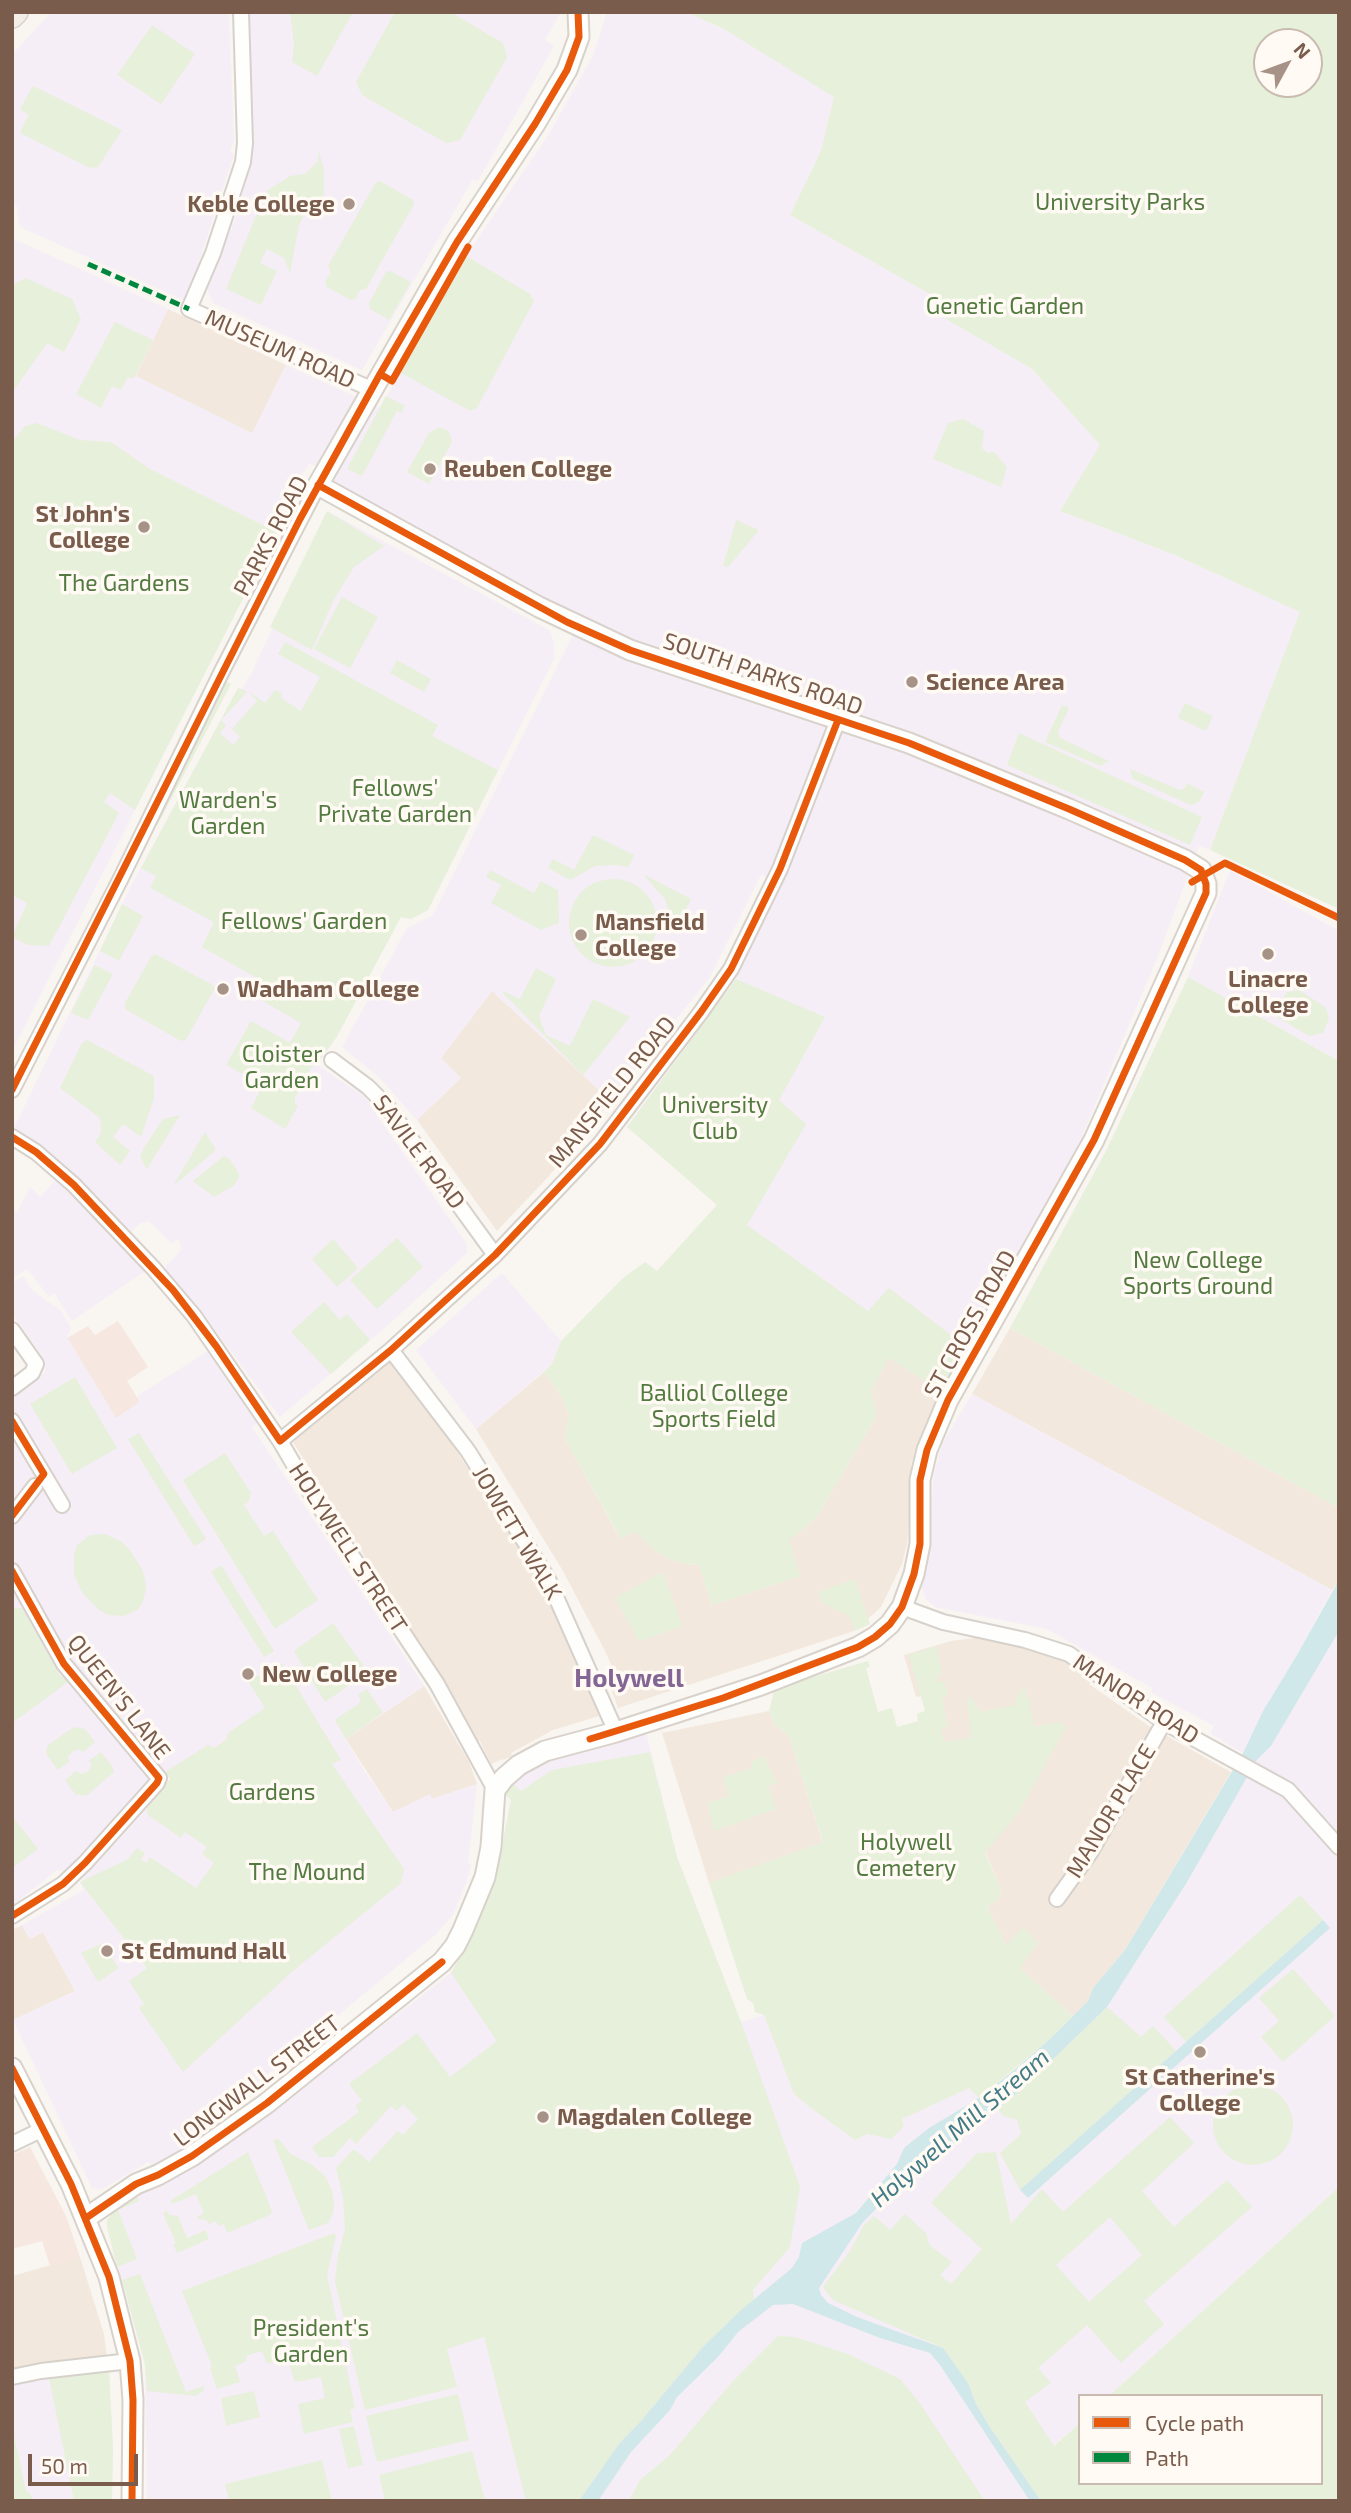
<!DOCTYPE html>
<html>
<head>
<meta charset="utf-8">
<style>
	body { margin:0 }
	#map { position:relative; width:1351px; height:2513px; overflow:hidden; background:#f9f5f0; font-family:"Exo 2",sans-serif }
	canvas { display:block }
	.frame { position:absolute; inset:0; border:14px solid #7a5c4d; pointer-events:none }
	.legend { position:absolute; left:1078px; top:2394px; width:245px; height:91px; box-sizing:border-box; background:#fffaf3; border:2px solid #cabbb1; margin:0; padding:9px 12px; list-style:none; font-size:21px; color:#7a5c4d }
	.legend li { display:flex; align-items:center; gap:14px; height:35px }
	.legend b { width:35px; border:2px solid #cabbb1 }
	.north { position:absolute; left:1253px; top:28px; width:70px; height:70px; box-sizing:border-box; background:#fffaf3; border:2px solid #cabbb1; border-radius:50%; rotate:49deg; font-size:19px; font-weight:700; line-height:28px; text-align:center; color:#7a5c4d }
	.north::after { content:''; display:block; margin:auto; width:24px; height:32px; background:#a69286; clip-path:polygon(50% 0,100% 100%,50% 72%,0 100%) }
	.scale { position:absolute; left:28px; top:2454px; width:110px; height:32px; box-sizing:border-box; border:4px solid #7a5c4d; border-top:0; padding-left:9px; font-size:21px; line-height:24px; white-space:nowrap; color:#7a5c4d; -webkit-text-stroke:5px #fffaf3; paint-order:stroke }
</style>
</head>
<body>
<div id="map">
<canvas width="1351" height="2513"></canvas>
<div class="frame"></div>
<ul class="legend">
<li><b style="height:9px;background:#e8590c"></b>Cycle path</li>
<li><b style="height:9px;background:#00873e"></b>Path</li>
</ul>
<div class="north">N</div>
<div class="scale">50 m</div>
</div>
<script>
const ctx = document.querySelector('canvas').getContext('2d');
ctx.lineJoin = 'round';
function fillPath(path, color) { ctx.fillStyle = color; ctx.fill(path, 'evenodd'); }
const shape = rows => new Path2D(rows.map(r => 'M' + r).join(''));
function strokePath(path, color, width, dash) { ctx.strokeStyle = color; ctx.lineWidth = width; ctx.lineCap = dash ? 'butt' : 'round'; ctx.setLineDash(dash || []); ctx.stroke(path); }
function write(font, color, halo, rows, align = 'center') {
  ctx.font = font + ' "Exo 2",sans-serif'; ctx.lineWidth = 7; ctx.setLineDash([]); ctx.textBaseline = 'middle'; ctx.strokeStyle = halo; ctx.fillStyle = color; for (const [text, x, y, turn = 0] of rows) {
    ctx.save(); ctx.translate(x, y); ctx.rotate((+turn || 0) * Math.PI / 180); ctx.textAlign = isNaN(turn) ? turn : align; if (halo) ctx.strokeText(text, 0, 0); ctx.fillText(text, 0, 0); ctx.restore();
  }
}
const residential = shape([
	[168,309,286,365,252,434,135,376],
	[492,991,611,1101,548,1177,497,1231,417,1120,460,1079,440,1059],
	[1010,1328,1339,1508,1339,1580,1332,1590,972,1394],
	[889,1357,942,1392,911,1464,913,1471,907,1544,902,1564,881,1607,854,1631,618,1708,607,1677,613,1669,606,1653,563,1571,476,1429,544,1372,562,1397,569,1416,565,1439,620,1538,635,1530,654,1550,668,1558,685,1564,699,1565,712,1605,800,1576,788,1540,816,1518,877,1415,871,1391],
	[389,1362,427,1406,512,1536,547,1596,563,1626,599,1716,553,1730,511,1753,512,1756,503,1760,502,1759,491,1764,480,1741,478,1741,439,1675,293,1442],
	[990,1636,1045,1651,1069,1664,1091,1681,1089,1684,1149,1726,1231,1772,1125,1950,1093,1988,1088,2001,1073,2016,1019,1968,1038,1943,1006,1946,987,1906,998,1900,1001,1889,926,1711,921,1696,916,1697,904,1655,951,1641],
	[424,1686,469,1762,477,1784,432,1799,429,1795,393,1812,346,1739],
	[769,1711,775,1725,789,1736,823,1843,709,1883,662,1733],
	[22,1925,30,1939,43,1932,75,1991,13,2020,12,1930],
	[80,2257,104,2334,107,2358,12,2370,12,2276]
]);
const commercial = shape([
	[118,1321,148,1367,127,1381,140,1402,116,1419,67,1338,88,1326,95,1335],
	[30,2147,66,2216,80,2257,50,2266,42,2241,12,2249,12,2155]
]);
const education = shape([
	[51,12,229,12,234,142,230,150,234,155,186,301,20,227,17,206,12,204,12,55],
	[248,12,560,14,545,40,554,46,478,181,473,179,362,370,213,303,206,286,235,220,249,172,251,137],
	[607,12,686,12,724,29,836,95,821,151,790,215,954,307,946,319,1032,369,1101,445,1060,511,1175,555,1301,612,1210,850,1199,846,1158,956,1079,1143,942,1392,627,1127,736,979,781,883,761,875,710,977,611,1101,492,991,441,1058,461,1078,417,1120,380,1078,342,1047,407,928,433,915,581,619,331,483,330,475,309,463,279,516,275,522,277,532,12,1051,12,238,168,309,136,376,252,433,286,365,380,408,466,256,549,134,593,55],
	[327,511,549,630,554,643,554,659,428,910,411,919,401,917,336,1038,317,1065,367,1098,378,1117,467,1244,467,1253,397,1317,280,1417,197,1306,166,1270,166,1266,180,1251,181,1246,178,1239,172,1244,149,1221,141,1223,131,1232,85,1183,37,1143,14,1128,131,886,238,688,242,689,251,674],
	[1230,870,1339,931,1339,1061,1188,977],
	[57,1178,97,1219,103,1222,145,1271,72,1321,54,1293,49,1297,27,1269,12,1278,12,1210,17,1212,30,1187,40,1197],
	[502,1273,561,1341,552,1364,476,1429,416,1350],
	[23,1276,32,1290,61,1311,71,1328,67,1337,116,1418,140,1402,137,1396,208,1351,258,1423,252,1427,424,1686,346,1739,364,1770,393,1812,430,1794,432,1799,477,1784,468,1863,471,1864,467,1880,453,1915,435,1935,264,2077,231,2109,187,2147,151,2166,148,2162,101,2190,92,2188,13,2020,75,1991,43,1932,30,1939,22,1925,84,1890,80,1882,170,1779,71,1662,12,1556,12,1525,32,1481,12,1503,12,1431,66,1502,12,1412,12,1394,45,1372,44,1358,12,1314,12,1283],
	[972,1394,1332,1590,1297,1655,1263,1711,1243,1753,1211,1734,1214,1726,1151,1692,1152,1688,1047,1629,935,1607,925,1598,921,1585,929,1545,934,1474,942,1444],
	[12,1584,155,1779,95,1849,66,1872,57,1870,12,1906],
	[1339,1631,1339,2187,1109,2396,1080,2396,1080,2423,1022,2472,1041,2501,147,2501,145,2364,107,2227,107,2220,135,2194,266,2115,451,1973,471,1937,498,1866,511,1800,502,1791,513,1774,552,1755,646,1732,677,1857,741,2022,764,2015,795,2094,808,2106,855,2140,969,2087,979,2098,1101,2015,1156,1932,1253,1764,1271,1746],
	[109,2370,113,2448,112,2501,33,2501,30,2493,26,2492,12,2426,14,2419,12,2415,12,2383]
]);
const green = shape([
	[290,12,353,12,317,76,292,62,294,46],
	[395,12,450,12,503,43,507,57,460,140,446,143,362,95,356,82],
	[686,12,1339,12,1339,909,1210,850,1300,612,1175,555,1060,511,1100,445,1032,369,946,319,953,307,790,215,821,151,834,97,724,29],
	[1309,42,1309,84,1267,84,1267,42],
	[152,25,195,54,161,104,117,75],
	[33,86,122,130,98,167,90,168,20,133,29,115,20,109],
	[319,151,324,171,324,194,303,217,299,225,290,273,284,258,267,249,260,263,277,271,261,305,226,289,257,213,262,214,268,190,290,176,305,174,318,161],
	[380,181,413,200,414,204,366,289,360,290,355,299,351,300,327,287,325,282,331,272,328,266,376,182],
	[466,256,530,294,534,301,477,408,470,411,399,372],
	[390,271,411,282,389,320,370,309,369,303,386,272],
	[26,278,72,299,81,319,64,352,47,343,12,393,12,285],
	[115,322,153,340,135,376,133,379,128,377,121,390,112,386,101,408,76,394],
	[386,396,405,406,401,413,397,411,362,476,347,469],
	[963,419,984,431,982,448,987,453,994,452,1007,467,1001,487,933,459,948,423],
	[37,423,80,440,111,442,150,469,277,532,135,810,110,793,104,802,119,813,49,946,28,945,12,937,27,903,12,895,12,442,25,426],
	[439,427,449,431,452,442,429,484,407,472,429,433],
	[327,511,384,546,354,567,334,599,312,650,270,627],
	[736,520,759,530,728,567,723,566],
	[342,597,378,617,350,668,314,649],
	[285,642,438,725,432,736,498,770,428,910,411,919,401,917,336,1038,316,1065,312,1066,295,1098,295,1104,298,1106,285,1129,251,1108,263,1085,226,1065,251,1021,290,1043,301,1023,254,996,262,981,202,947,214,922,150,888,156,876,141,868,238,688,251,693,265,703,275,690,282,693,281,698,301,711,320,677,278,654],
	[248,691,257,701,232,729,240,737,233,745,220,733,226,725,221,720],
	[397,660,431,679,424,692,390,673],
	[225,681,231,684,157,826,156,821],
	[1185,703,1213,716,1206,731,1178,718],
	[1062,705,1069,708,1058,732,1060,738,1109,761,1100,766,1045,742],
	[1019,733,1202,817,1190,845,1007,765],
	[1130,769,1180,790,1185,788,1187,783,1204,792,1199,802,1191,805,1133,779],
	[593,835,634,855,628,867,616,865,595,866,570,880,548,868,553,859,574,870],
	[490,870,534,893,541,881,558,890,559,923,541,930,491,903,501,885,486,877],
	[643,874,691,899,674,934,670,932,671,917,665,899],
	'569 923a44 44 0 1 1 88 0a44 44 0 1 1-88 0Z',
	[122,904,143,916,119,961,100,951],
	[155,954,211,984,215,988,185,1041,179,1040,125,1009,125,1003,151,957],
	[95,965,113,974,88,1020,71,1013],
	[536,968,556,979,539,1016,546,1035,570,1046,593,999,630,1017,583,1075,503,993,503,991,520,999],
	[1188,977,1339,1061,1339,1508,1010,1328,1106,1151],
	[736,979,825,1017,779,1100,806,1124,747,1225,868,1311,889,1288,967,1347,942,1392,889,1358,871,1391,877,1415,816,1518,789,1540,800,1576,712,1605,699,1565,685,1564,668,1558,654,1550,635,1531,621,1539,565,1439,569,1416,562,1397,544,1372,552,1364,561,1341,623,1278,645,1262,657,1271,717,1205,627,1127],
	[1299,990,1326,1008,1329,1018,1323,1033,1309,1036,1274,1015,1287,992],
	[87,1040,154,1076,154,1098,141,1137,123,1124,113,1137,130,1151,120,1165,95,1142,101,1133,100,1118,60,1088,82,1043],
	[180,1115,147,1169,140,1157,143,1149,163,1119],
	[205,1132,216,1150,173,1186],
	[224,1156,230,1160,239,1173,239,1178,233,1186,214,1197,193,1181],
	[397,1238,423,1267,377,1309,350,1280],
	[333,1239,358,1268,337,1287,312,1259],
	[324,1302,340,1320,347,1314,370,1340,331,1374,291,1332],
	[75,1377,117,1448,72,1474,30,1404],
	[139,1433,206,1539,203,1541,194,1546,128,1439],
	[225,1453,251,1493,249,1501,244,1505,264,1536,273,1531,318,1600,275,1629,183,1480],
	[105,1534,122,1542,129,1549,142,1569,145,1579,146,1589,142,1604,137,1610,124,1616,109,1615,99,1610,83,1594,74,1575,74,1554,77,1545,90,1535],
	[221,1565,274,1651,264,1657,211,1572],
	[663,1572,682,1626,639,1642,615,1598],
	[855,1579,870,1624,855,1631,849,1616,822,1603,818,1592],
	[15,1608,22,1608,59,1674,68,1682,12,1723,12,1609],
	[333,1623,368,1672,325,1702,294,1651],
	[936,1646,942,1674,937,1676,939,1683,944,1682,948,1695,942,1697,948,1726,941,1728,944,1742,971,1738,967,1696,974,1701,980,1712,1015,1705,1019,1693,1025,1687,1027,1698,1029,1698,1034,1727,1060,1722,1066,1727,1019,1812,985,1853,1001,1889,998,1900,987,1906,1006,1946,1023,1927,1038,1943,1020,1968,1073,2016,1051,2038,979,2098,969,2088,902,2119,904,2126,891,2139,868,2134,855,2140,808,2106,794,2094,764,2015,755,2012,753,2003,747,1999,709,1883,823,1842,789,1736,775,1725,769,1711,775,1688,868,1661,870,1667,866,1668,878,1712,892,1708,897,1727,918,1721,917,1714,925,1711,909,1655],
	[282,1663,341,1760,332,1764,404,1869,401,1883,294,1970,183,2072,139,2008,144,2004,129,1981,147,1968,80,1882,128,1859,137,1848,145,1853,141,1859,143,1861,146,1863,150,1857,196,1888,214,1863,202,1854,207,1847,185,1832,181,1838,148,1815,147,1805,170,1779,165,1772,208,1745,214,1748,226,1740,228,1733,265,1708,248,1681],
	[367,1689,383,1713,346,1739,335,1720,361,1702,358,1695],
	[74,1727,85,1729,95,1742,83,1752,78,1749,72,1752,68,1757,69,1762,58,1770,47,1755,46,1750,48,1745],
	[101,1752,112,1766,114,1772,86,1796,75,1794,65,1780,76,1771,81,1774,89,1771,92,1764,89,1761],
	[650,1752,677,1857,741,2022,800,2187,790,2247,753,2290,754,2299,702,2348,642,2420,619,2444,579,2501,526,2501,484,2337,447,2349,457,2387,365,2410,335,2281,338,2255,345,2229,343,2197,336,2168,354,2149,369,2162,398,2131,403,2135,418,2119,403,2104,397,2111,391,2106,356,2144,350,2138,333,2157,319,2157,312,2147,359,2112,355,2106,362,2101,349,2084,417,2033,450,2077,497,2041,451,1973,471,1937,498,1866,511,1800,502,1791,511,1782,521,1791,552,1770],
	[764,1756,777,1783,768,1786,776,1809,714,1831,707,1803,729,1796,723,1777,752,1768,752,1761],
	[12,1816,38,1849,12,1868],
	[1300,1895,1323,1920,1186,2042,1164,2017],
	[101,1944,119,1968,98,1982,81,1953],
	[1293,1969,1335,2016,1283,2062,1261,2037,1279,2021,1259,1998],
	[1107,2007,1141,2037,1153,2026,1176,2051,1020,2190,1000,2153,1021,2134,1017,2120,1003,2116,998,2109,1022,2089],
	'1213 2125a40 40 0 1 1 80 0a40 40 0 1 1-80 0Z',
	[1170,2117,1194,2143,1142,2191,1174,2227,1227,2180,1252,2207,1144,2301,1164,2324,1121,2363,1087,2325,1038,2368,1051,2383,1025,2402,1054,2446,1080,2423,1080,2483,1321,2483,1321,2396,1109,2396,1339,2187,1339,2501,1041,2501,989,2426,976,2404,968,2383,943,2348,833,2300,823,2287,850,2251,864,2225,874,2216,890,2230,905,2214,927,2234,928,2242,932,2247,952,2262,940,2275,951,2284,982,2249,931,2203,977,2153,996,2152,1011,2224,1042,2189,1063,2212],
	[1110,2217,1142,2255,1089,2302,1056,2265],
	[278,2139,292,2155,311,2164,325,2176,332,2191,334,2204,333,2213,328,2223,309,2230,273,2140],
	[248,2152,272,2211,270,2215,227,2233,224,2224,218,2226,216,2221,208,2224,207,2220,198,2219,197,2217,204,2213,196,2194,172,2204,170,2201],
	[135,2194,139,2201,118,2210,137,2259,117,2267,107,2227,107,2220,112,2214],
	[167,2211,169,2215,178,2216,187,2238,206,2230,209,2239,177,2253,173,2244,176,2243,163,2213],
	[334,2233,336,2236,327,2275,355,2408,350,2410,353,2422,304,2434,298,2404,325,2398,321,2377,295,2382,287,2358,267,2364,262,2351,246,2356,247,2361,235,2366,240,2382,217,2389,210,2368,212,2366,182,2291],
	[140,2274,186,2392,204,2386,204,2390,196,2396,147,2391,145,2364,122,2280],
	[778,2336,795,2337,848,2354,900,2379,919,2402,985,2501,629,2501,640,2480,669,2456,733,2381],
	[109,2370,113,2448,112,2501,74,2501,49,2378],
	[254,2391,260,2417,226,2426,221,2398],
	[458,2394,469,2440,377,2462,366,2416],
	[12,2426,26,2491,30,2493,33,2501,12,2501],
	[354,2426,363,2465,348,2468,339,2429],
	[472,2451,485,2500,385,2501,379,2475],
	[322,2460,332,2501,229,2501,225,2484]
]);
const water = shape([
	[1339,1580,1339,1631,1271,1746,1253,1764,1254,1765,1187,1882,1107,2007,1022,2089,882,2203,863,2222,819,2288,821,2295,828,2303,857,2317,943,2348,968,2383,976,2404,989,2426,1041,2501,1030,2501,940,2365,930,2353,880,2338,793,2304,773,2305,738,2332,718,2357,677,2397,670,2410,631,2452,598,2501,579,2501,619,2444,642,2420,702,2348,740,2311,792,2268,799,2257,802,2243,856,2213,897,2164,904,2148,929,2128,979,2098,1014,2070,1051,2038,1088,2001,1093,1988,1125,1950,1243,1753,1263,1711,1297,1655],
	[1323,1920,1330,1928,1028,2198,1020,2190]
]);
const street = shape([
	[241,12,245,143,243,162,213,253,189,309,371,389],
	[332,1060,368,1087,387,1106,495,1255],
	[12,1090,120,880,222,671,318,485],
	[12,1137,36,1152,74,1185,154,1269,194,1316,280,1441,311,1494,437,1684,495,1790],
	[12,1330,36,1364,32,1373,12,1388],
	[391,1350,468,1451,548,1579,616,1732],
	[12,1421,62,1505],
	[280,1441,391,1350,495,1255,600,1144,701,1012,731,969,780,869,838,720],
	[12,1516,35,1486],
	[12,1571,64,1664,159,1778,157,1783,85,1863,63,1884,12,1916],
	[902,1607,943,1622,1025,1640,1069,1654,1164,1722,1288,1790,1339,1847],
	[1057,1899,1090,1853,1164,1722],
	[12,2144,43,2129],
	[12,2377,41,2371,130,2361]
]);
const secondary = shape([
	[12,2068,71,2184,109,2277,130,2361,133,2400,132,2501],
	[86,2218,136,2184,158,2175,192,2156,267,2103,442,1962,455,1946,463,1930,485,1877,491,1847,495,1790,504,1778,519,1765,545,1751,616,1732,761,1685,858,1647,875,1637,890,1624,902,1607,914,1574,920,1544,920,1480,927,1450,948,1400,1094,1140,1206,893,1206,884,1201,870,1185,860,1069,809,909,743,630,650,539,607,318,485,457,242,535,124,567,70,579,37,578,12]
]);
const primary = shape([
	[12,16,16,12]
]);
const quiet = shape([
	[88,264,189,309]
]);
const cycleway = shape([
	[380,374,392,381,468,247],
	[318,485,567,622,630,650,909,743,1069,809,1185,860,1201,870,1206,884,1206,893,1094,1140,948,1400,927,1450,920,1480,920,1544,914,1574,902,1607,890,1624,875,1637,858,1647,723,1698,590,1739],
	[1192,882,1225,863,1339,918],
	[12,1090,300,519,380,374,457,242,535,124,567,70,579,37,578,12],
	[12,1137,36,1152,74,1185,173,1290,216,1346,280,1441,391,1350,495,1255,600,1144,701,1012,731,969,780,869,838,720],
	[12,1421,44,1474,12,1516],
	[12,1571,64,1664,159,1778,157,1783,85,1863,63,1884,12,1916],
	[12,2068,71,2184,109,2277,130,2361,133,2400,132,2501],
	[86,2218,136,2184,158,2175,192,2156,267,2103,442,1962]
]);
const markers = [
	[349,204,7,"#a69286"],
	[430,469,7,"#a69286"],
	[144,527,7,"#a69286"],
	[912,682,7,"#a69286"],
	[581,935,7,"#a69286"],
	[1268,954,7,"#a69286"],
	[223,989,7,"#a69286"],
	[248,1674,7,"#a69286"],
	[107,1951,7,"#a69286"],
	[1200,2052,7,"#a69286"],
	[543,2117,7,"#a69286"]
];
const parkNames = [
	["University Parks",1120,202],
	["Genetic Garden",1005,306],
	["The Gardens",124,583],
	["Fellows'",395,788],
	["Private Garden",395,814],
	["Warden's",228,800],
	["Garden",228,826],
	["Fellows' Garden",304,921],
	["Cloister",282,1054],
	["Garden",282,1080],
	["University",715,1105],
	["Club",715,1131],
	["New College",1198,1260],
	["Sports Ground",1198,1286],
	["Balliol College",714,1393],
	["Sports Field",714,1419],
	["Gardens",272,1792],
	["Holywell",906,1842],
	["Cemetery",906,1868],
	["The Mound",307,1872],
	["President's",311,2328],
	["Garden",311,2354]
];
const poiNames = [
	["Keble College",335,204,"right"],
	["Reuben College",444,469],
	["St John's",130,514,"right"],
	["College",130,540,"right"],
	["Science Area",926,682],
	["Mansfield",595,922],
	["College",595,948],
	["Linacre",1268,979,"center"],
	["College",1268,1005,"center"],
	["Wadham College",237,989],
	["New College",262,1674],
	["St Edmund Hall",121,1951],
	["St Catherine's",1200,2077,"center"],
	["College",1200,2103,"center"],
	["Magdalen College",557,2117]
];
const streetNames = [
	["MUSEUM ROAD",280,349,24],
	["PARKS ROAD",271,536,-62],
	["SOUTH PARKS ROAD",763,674,19],
	["MANSFIELD ROAD",612,1092,-51],
	["SAVILE ROAD",419,1152,53],
	["ST CROSS ROAD",970,1324,-61],
	["JOWETT WALK",517,1533,59],
	["HOLYWELL STREET",348,1548,57],
	["QUEEN'S LANE",119,1697,52],
	["MANOR ROAD",1136,1699,33],
	["MANOR PLACE",1111,1811,-59],
	["LONGWALL STREET",257,2081,-37]
];
const waterNames = [
	["Holywell Mill Stream",960,2128,-41]
];
const quarterNames = [
	["Holywell",629,1678]
];
fillPath(residential, '#f2e8de');
fillPath(commercial, '#f6e8e1');
fillPath(education, '#f6eef6');
fillPath(green, '#e7f0db');
fillPath(water, '#d0e8ea');
strokePath(street, '#d7d1cb', 18);
strokePath(secondary, '#d9d2cb', 23);
strokePath(primary, '#dad1cc', 26);
strokePath(street, '#fefefd', 14);
strokePath(secondary, '#fefefd', 19);
strokePath(primary, '#f3eee8', 23);
strokePath(quiet, '#00873e', 5, [10, 5]);
strokePath(cycleway, '#e8590c', 7);
for (const [x, y, r, color] of markers) { const dot = new Path2D(); dot.arc(x, y, r, 0, 2 * Math.PI); ctx.fillStyle = color; ctx.fill(dot); strokePath(dot, '#fffaf3', 2.5); }
write('23px', '#537a41', '#fffaf3', parkNames);
write('bold 23px', '#7a5c4d', '#fffaf3', poiNames, 'left');
write('23px', '#7a5c4d', '#fffaf3', streetNames);
write('italic 24px', '#437c86', '#fffaf3', waterNames);
write('bold 26px', '#846695', '#fffaf3', quarterNames);
</script>
</body>
</html>
